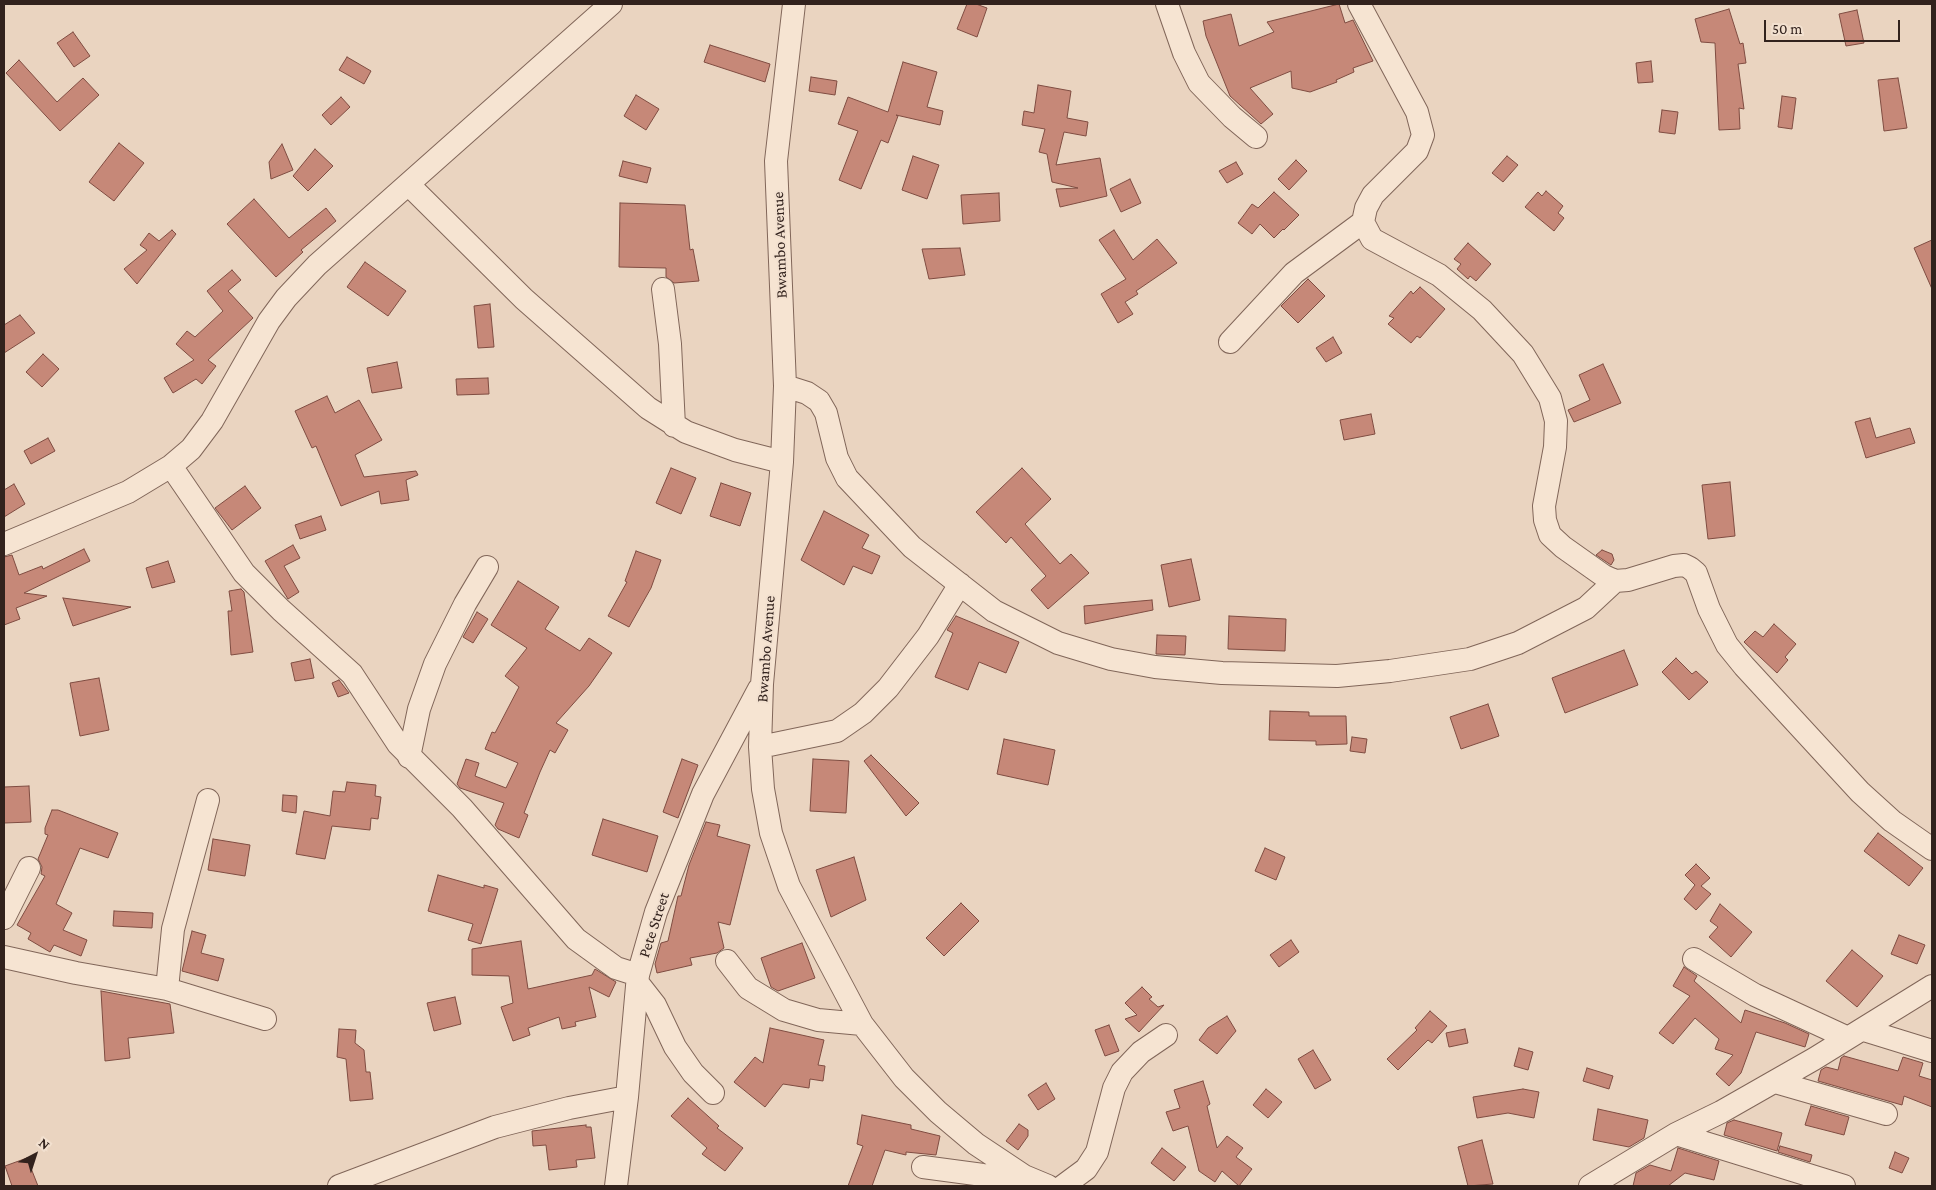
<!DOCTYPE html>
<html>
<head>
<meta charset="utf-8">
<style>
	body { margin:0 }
	#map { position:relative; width:1936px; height:1190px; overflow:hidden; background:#ead4c0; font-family:"Crimson Pro",serif }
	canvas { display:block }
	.frame { position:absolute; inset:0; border:5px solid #32221d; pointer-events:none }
	.north { position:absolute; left:10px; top:1130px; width:50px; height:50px; -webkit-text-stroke:4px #f2e0cf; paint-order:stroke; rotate:40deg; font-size:14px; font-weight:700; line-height:20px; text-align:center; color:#32221d }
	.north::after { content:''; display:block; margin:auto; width:18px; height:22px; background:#32221d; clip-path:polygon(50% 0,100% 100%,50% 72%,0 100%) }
	.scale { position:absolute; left:1764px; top:20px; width:136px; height:22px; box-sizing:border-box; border:2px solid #32221d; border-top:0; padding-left:6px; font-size:15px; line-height:18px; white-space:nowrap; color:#32221d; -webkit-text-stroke:4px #f2e0cf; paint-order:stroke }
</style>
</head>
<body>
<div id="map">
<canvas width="1936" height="1190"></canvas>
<div class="frame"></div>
<div class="north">N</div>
<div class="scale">50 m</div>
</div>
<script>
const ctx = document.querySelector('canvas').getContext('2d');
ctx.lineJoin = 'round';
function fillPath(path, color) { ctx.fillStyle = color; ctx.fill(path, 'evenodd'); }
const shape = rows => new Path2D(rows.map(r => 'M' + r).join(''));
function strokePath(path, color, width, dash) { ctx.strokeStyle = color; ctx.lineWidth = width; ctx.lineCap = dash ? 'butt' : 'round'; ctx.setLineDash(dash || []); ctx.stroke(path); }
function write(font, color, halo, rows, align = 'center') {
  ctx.font = font + ' "Crimson Pro",serif'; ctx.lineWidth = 4; ctx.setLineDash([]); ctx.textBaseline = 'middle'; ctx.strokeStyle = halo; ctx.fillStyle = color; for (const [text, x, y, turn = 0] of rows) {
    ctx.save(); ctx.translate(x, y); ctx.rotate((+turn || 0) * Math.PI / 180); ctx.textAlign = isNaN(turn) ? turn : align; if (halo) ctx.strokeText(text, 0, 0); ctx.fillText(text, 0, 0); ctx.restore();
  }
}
const building = shape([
	[967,4,976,4,987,8,977,37,957,29,967,4],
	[1339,4,1345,23,1353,20,1373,61,1353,68,1354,72,1336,80,1337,82,1310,92,1292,88,1291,71,1250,88,1273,114,1261,124,1230,96,1206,36,1203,21,1231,14,1239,46,1274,32,1267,22,1339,4],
	[1729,9,1740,44,1743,43,1746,63,1738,64,1744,109,1739,108,1740,129,1719,130,1715,43,1701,42,1695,19,1729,9],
	[1857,10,1864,43,1846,46,1839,14,1857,10],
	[73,32,90,56,74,67,57,43,73,32],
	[710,45,770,64,765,82,704,62,710,45],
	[347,57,371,71,364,84,339,70,347,57],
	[19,60,57,102,83,78,99,95,60,131,6,73,19,60],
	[1651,61,1653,82,1638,83,1636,63,1651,61],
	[903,62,937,72,927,107,943,111,940,125,896,115,898,116,888,143,881,140,861,189,839,180,858,131,838,124,848,97,888,112,903,62],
	[811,77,837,81,835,95,809,91,811,77],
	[1898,78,1907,128,1884,131,1878,80,1898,78],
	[1038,85,1071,91,1067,118,1088,122,1086,136,1064,132,1056,165,1100,158,1107,196,1060,207,1056,189,1078,188,1052,182,1047,154,1039,152,1045,129,1022,125,1024,111,1034,113,1038,85],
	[636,95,659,109,646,130,624,116,636,95],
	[1782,96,1796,98,1792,129,1778,127,1782,96],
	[341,97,350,107,331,125,322,115,341,97],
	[1662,110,1678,112,1675,134,1659,132,1662,110],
	[119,143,144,163,114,201,89,182,119,143],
	[282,144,293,170,271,179,269,162,282,144],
	[315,149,333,166,308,191,293,176,315,149],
	[913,156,939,165,927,199,902,190,913,156],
	[1507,156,1518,165,1503,182,1492,173,1507,156],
	[1296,160,1307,171,1289,190,1278,179,1296,160],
	[623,161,651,168,647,183,619,176,623,161],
	[1236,162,1243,174,1227,183,1219,171,1236,162],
	[1130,179,1141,203,1121,212,1110,189,1130,179],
	[1546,191,1563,206,1558,213,1564,218,1554,231,1525,207,1538,192,1542,196,1546,191],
	[1274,192,1299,215,1284,230,1283,229,1274,238,1260,224,1252,234,1238,223,1252,204,1258,208,1274,192],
	[999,193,1000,221,963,224,961,195,999,193],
	[254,199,289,238,326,208,336,221,301,250,303,252,276,277,227,224,254,199],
	[620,203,685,205,690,250,693,249,699,281,674,283,666,277,666,268,619,267,620,203],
	[172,230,176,234,137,284,124,269,147,250,140,245,149,233,159,241,172,230],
	[1114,230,1133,260,1157,239,1177,263,1136,291,1138,294,1125,302,1133,314,1118,323,1101,294,1126,279,1099,240,1114,230],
	[1932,240,1932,289,1914,248,1932,240],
	[1468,243,1491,264,1476,281,1470,276,1468,279,1457,269,1461,264,1454,259,1468,243],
	[960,248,965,275,929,279,922,249,960,248],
	[365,262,406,291,388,316,347,287,365,262],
	[232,270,241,280,228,291,253,318,208,360,216,366,202,384,196,379,173,393,164,378,194,360,176,344,187,331,195,337,223,311,207,291,232,270],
	[1308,279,1325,296,1298,323,1281,306,1308,279],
	[1420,287,1445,309,1420,338,1417,336,1411,343,1388,324,1394,318,1389,316,1411,291,1413,294,1420,287],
	[490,304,494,347,478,348,474,306,490,304],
	[20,315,35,333,4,353,4,325,20,315],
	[1333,337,1342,353,1326,362,1316,348,1333,337],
	[43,354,59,369,42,387,26,372,43,354],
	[397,362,402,388,372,393,367,368,397,362],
	[1603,364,1621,403,1574,422,1568,410,1590,400,1579,375,1603,364],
	[488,378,489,394,457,395,456,379,488,378],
	[327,396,335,413,359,400,382,440,355,455,364,477,416,471,418,475,406,480,409,500,381,504,379,491,341,506,316,446,312,448,295,411,327,396],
	[1371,414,1375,434,1344,440,1340,420,1371,414],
	[1870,418,1876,438,1910,428,1915,443,1866,458,1855,422,1870,418],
	[48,438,55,451,31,464,24,451,48,438],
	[671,468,696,478,681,514,656,503,671,468],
	[1022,468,1051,499,1025,524,1060,564,1071,554,1089,573,1048,609,1031,590,1046,576,1011,537,1006,543,976,512,1022,468],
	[1730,482,1735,536,1708,539,1702,485,1730,482],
	[721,483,751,493,740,526,710,516,721,483],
	[14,484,25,504,4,517,4,490,14,484],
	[245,486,261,508,232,530,215,508,245,486],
	[824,511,869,535,862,548,880,556,872,574,853,566,844,585,801,560,824,511],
	[321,516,326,530,300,539,295,525,321,516],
	[293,545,300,558,284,566,299,592,288,599,265,561,293,545],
	[84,549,90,561,24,593,47,596,16,608,20,619,4,625,4,557,12,555,19,575,42,566,43,569,84,549],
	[1602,550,1612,554,1614,560,1611,565,1596,555,1602,550],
	[636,551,661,560,651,588,629,627,608,616,627,582,625,581,636,551],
	[1191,559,1200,600,1169,607,1161,565,1191,559],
	[168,561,175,582,152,588,146,568,168,561],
	[518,581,559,607,545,629,580,651,589,638,612,653,589,686,556,723,568,730,555,753,550,750,540,772,524,813,528,815,519,838,498,829,495,825,504,803,460,788,457,784,466,759,479,763,475,776,506,788,518,763,485,749,492,732,495,733,519,687,505,676,527,648,491,625,518,581],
	[241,589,244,592,253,652,231,655,228,611,232,611,229,591,241,589],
	[63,598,131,607,73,626,63,598],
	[1152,600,1153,610,1085,624,1084,606,1152,600],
	[477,612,488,619,473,643,463,637,477,612],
	[956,616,1019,642,1006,673,979,662,968,690,935,677,953,633,947,630,956,616],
	[1229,616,1286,619,1285,651,1228,649,1229,616],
	[1774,624,1796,644,1785,657,1788,660,1777,673,1744,642,1755,631,1763,637,1774,624],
	[1157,635,1186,636,1185,655,1156,654,1157,635],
	[1624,650,1638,685,1565,713,1552,678,1624,650],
	[1676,658,1692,674,1696,671,1708,682,1689,700,1662,672,1676,658],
	[310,659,314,678,295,681,291,663,310,659],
	[99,678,109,730,80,736,70,683,99,678],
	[339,680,349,693,338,697,332,683,339,680],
	[1488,704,1499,736,1461,749,1450,717,1488,704],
	[1270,711,1309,712,1309,716,1346,716,1347,744,1316,745,1316,741,1269,740,1270,711],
	[1352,737,1367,739,1365,753,1350,751,1352,737],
	[1004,739,1055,750,1048,785,997,774,1004,739],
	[871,755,919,803,906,816,864,761,871,755],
	[682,759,698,765,678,818,663,812,682,759],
	[813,759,849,761,846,813,810,811,813,759],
	[347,782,376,785,375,796,381,797,378,819,371,818,370,830,332,826,325,859,296,854,304,811,330,816,333,791,345,792,347,782],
	[29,786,31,822,4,823,4,787,29,786],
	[283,795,297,796,296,813,282,811,283,795],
	[52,810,58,810,118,833,108,858,80,848,56,904,72,913,63,930,87,940,81,956,54,945,50,952,28,939,31,933,17,925,45,876,41,874,42,867,38,859,48,835,45,834,45,828,52,810],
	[603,819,658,836,647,872,592,855,603,819],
	[706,822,720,825,717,836,750,845,730,925,718,922,724,948,717,953,690,958,692,965,657,973,655,964,661,943,668,941,678,896,681,896,689,865,706,822],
	[1878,833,1923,868,1909,886,1864,851,1878,833],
	[213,839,250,845,245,876,208,870,213,839],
	[1265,848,1285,857,1276,880,1255,871,1265,848],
	[854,857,866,900,831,917,816,870,854,857],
	[1696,864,1710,878,1701,886,1711,894,1696,910,1684,899,1695,885,1685,875,1696,864],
	[438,875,484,888,484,885,498,889,481,944,468,940,473,924,428,911,438,875],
	[961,903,979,921,944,956,926,938,961,903],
	[1720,904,1752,932,1731,957,1709,937,1718,927,1710,921,1720,904],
	[114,911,153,913,152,928,113,926,114,911],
	[192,931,206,935,201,953,224,959,218,981,182,971,192,931],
	[1899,935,1925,945,1917,964,1891,954,1899,935],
	[1291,940,1299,952,1279,967,1270,955,1291,940],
	[521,941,528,989,592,975,595,969,616,982,609,997,589,987,596,1017,575,1022,576,1026,562,1029,559,1017,528,1028,530,1035,513,1041,501,1007,513,1003,509,976,472,975,472,949,521,941],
	[802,943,815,978,778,991,771,987,761,958,802,943],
	[1852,950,1883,976,1857,1007,1826,981,1852,950],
	[1684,967,1697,976,1694,981,1741,1023,1745,1010,1785,1023,1809,1034,1805,1047,1756,1032,1741,1073,1729,1086,1716,1074,1733,1055,1715,1049,1719,1039,1695,1018,1673,1044,1659,1033,1690,996,1673,986,1684,967],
	[1142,987,1152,997,1149,999,1158,1007,1164,1005,1139,1032,1125,1019,1137,1015,1125,1003,1142,987],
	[101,991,170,1004,174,1033,128,1038,130,1058,105,1061,101,991],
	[455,997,461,1024,434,1031,427,1003,455,997],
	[1430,1011,1447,1026,1432,1043,1428,1040,1398,1070,1387,1059,1417,1030,1415,1028,1430,1011],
	[1227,1016,1236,1031,1217,1054,1199,1040,1208,1028,1227,1016],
	[1109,1025,1119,1051,1105,1056,1095,1030,1109,1025],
	[770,1028,824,1040,818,1065,825,1066,823,1081,810,1079,809,1088,783,1084,765,1107,734,1082,755,1057,763,1063,770,1028],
	[339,1029,356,1030,355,1043,364,1050,366,1072,370,1072,373,1099,350,1101,346,1059,337,1057,339,1029],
	[1465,1029,1468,1043,1449,1047,1446,1033,1465,1029],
	[1519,1048,1533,1052,1528,1070,1514,1066,1519,1048],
	[1313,1050,1331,1080,1315,1089,1298,1059,1313,1050],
	[1844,1056,1898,1071,1903,1057,1923,1063,1919,1076,1932,1080,1932,1107,1904,1096,1902,1105,1818,1081,1821,1070,1826,1067,1838,1070,1841,1058,1844,1056],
	[1587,1068,1613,1076,1609,1089,1583,1081,1587,1068],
	[1203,1081,1210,1104,1207,1106,1217,1148,1227,1136,1243,1148,1236,1157,1252,1169,1239,1186,1222,1171,1215,1182,1199,1171,1188,1126,1173,1131,1166,1112,1180,1108,1174,1090,1203,1081],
	[1046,1083,1055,1099,1038,1110,1028,1095,1046,1083],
	[1266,1089,1282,1102,1268,1118,1253,1105,1266,1089],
	[1523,1089,1539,1092,1534,1118,1508,1113,1477,1118,1473,1097,1523,1089],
	[688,1098,719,1126,717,1128,743,1148,725,1171,702,1154,707,1148,671,1116,688,1098],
	[1811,1106,1849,1117,1844,1135,1805,1125,1811,1106],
	[1598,1109,1648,1120,1644,1138,1629,1147,1593,1140,1598,1109],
	[862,1115,911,1125,911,1129,940,1136,936,1155,906,1152,906,1155,885,1150,872,1186,848,1186,863,1146,857,1144,862,1115],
	[1734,1120,1782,1133,1777,1151,1724,1135,1727,1123,1734,1120],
	[1019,1124,1028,1130,1028,1136,1018,1150,1006,1141,1019,1124],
	[586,1125,586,1127,591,1127,595,1158,576,1160,577,1167,549,1170,546,1145,533,1146,532,1131,586,1125],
	[1482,1140,1493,1184,1468,1186,1458,1147,1482,1140],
	[1780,1146,1812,1155,1810,1162,1778,1152,1780,1146],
	[1162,1148,1186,1167,1174,1181,1151,1163,1162,1148],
	[1678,1148,1719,1161,1714,1180,1685,1173,1668,1186,1633,1186,1636,1173,1650,1165,1671,1171,1678,1148],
	[1895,1152,1909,1158,1902,1173,1889,1168,1895,1152],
	[27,1158,38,1186,12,1186,5,1166,27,1158]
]);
const minor = shape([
	[794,4,776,161,785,386,782,462,762,684,760,747,763,789,771,833,789,886,862,1024,904,1078,938,1112,976,1144,1024,1176,1048,1186],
	[1167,4,1184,53,1199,83,1232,117,1256,137],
	[1359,4,1417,112,1423,135,1417,151,1373,195,1366,208,1363,222,1372,239,1439,275,1482,310,1523,354,1550,398,1556,421,1555,447,1544,506,1545,520,1550,535,1563,547,1604,576,1615,581,1628,580,1674,566,1684,565,1690,568,1696,573,1709,609,1727,645,1744,666,1860,792,1892,821,1932,849],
	[409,185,524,299,648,408,686,432,735,450,782,462],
	[663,289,670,344,674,426],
	[1230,342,1294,273,1363,222],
	[785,386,807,393,819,401,826,413,837,458,847,478,912,547,994,611,1058,643,1111,659,1155,667,1222,673,1337,676,1390,671,1470,659,1518,643,1586,608,1615,581],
	[171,466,244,573,281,610,352,674,398,744,462,808,576,939,616,968,638,975],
	[4,544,128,492,171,466,191,449,212,421,269,321,286,298,317,265,611,4],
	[760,747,837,731,863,713,888,688,928,636,960,584],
	[409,757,419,709,435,664,465,604,487,567],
	[4,918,29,868],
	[4,957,76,973,167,989,265,1019],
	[1694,959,1755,995,1848,1038],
	[727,961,748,988,784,1010,818,1020,862,1024],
	[637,982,655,1005,675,1047,693,1073,713,1093],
	[167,989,173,929,208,800],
	[1864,1030,1932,1051],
	[1775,1082,1886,1114],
	[1676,1134,1844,1186],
	[923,1167,983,1175,1024,1176],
	[339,1186,495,1127,569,1108,627,1097],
	[616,1186,627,1097,638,975,656,912,703,794,759,689],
	[1063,1186,1086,1169,1097,1152,1114,1088,1122,1072,1141,1052,1166,1035],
	[1590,1186,1676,1134,1721,1112,1814,1059,1932,986]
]);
const streetNames = [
	["Bwambo Avenue",780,245,-92],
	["Bwambo Avenue",766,649,-86],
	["Pete Street",654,925,-72]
];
fillPath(building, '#c68878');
strokePath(building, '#7f4c41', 1);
strokePath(minor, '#816659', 24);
strokePath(minor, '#f6e4d2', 22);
write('16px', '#32221d', '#f2e0cf', streetNames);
</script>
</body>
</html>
